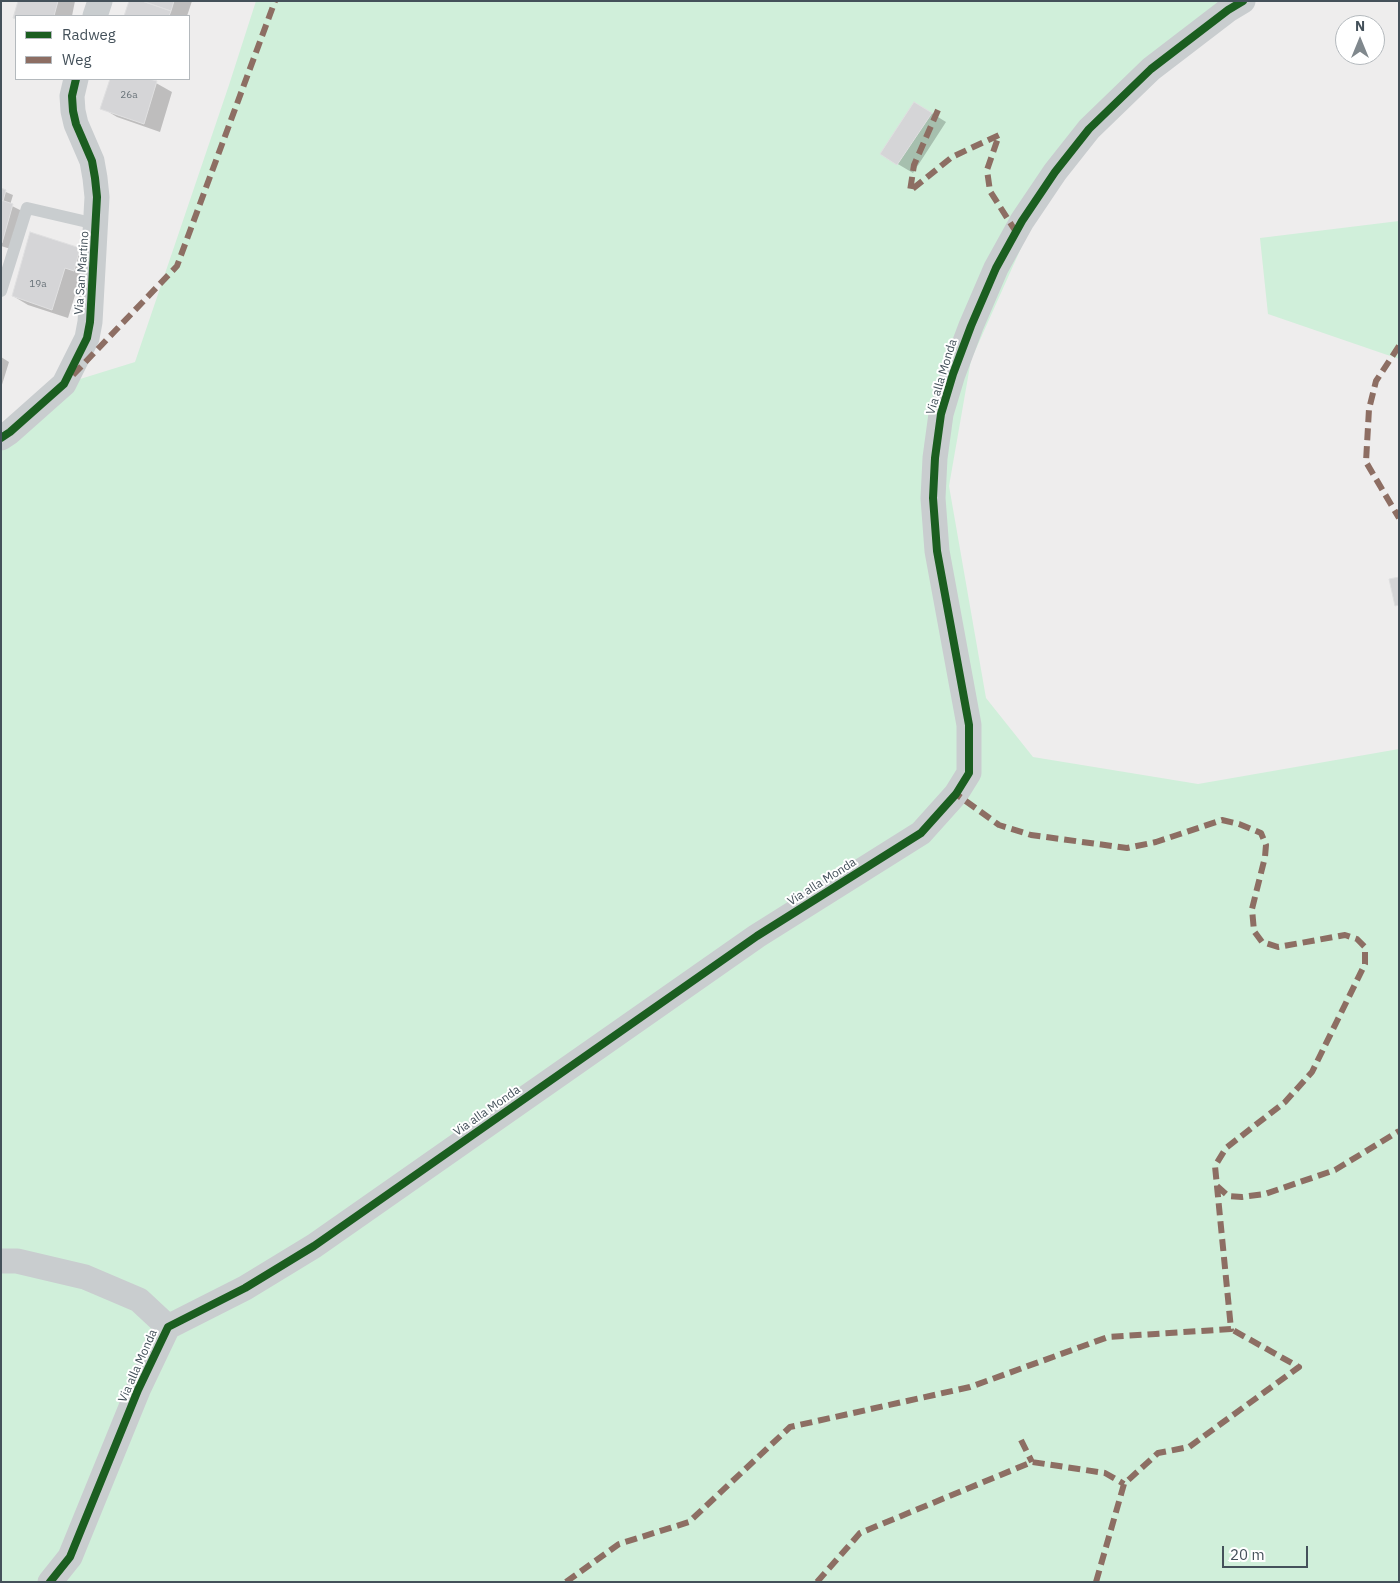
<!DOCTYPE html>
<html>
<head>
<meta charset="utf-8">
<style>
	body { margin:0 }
	#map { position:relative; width:1400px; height:1583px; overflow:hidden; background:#eeeded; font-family:"IBM Plex Sans",sans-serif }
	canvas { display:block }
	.frame { position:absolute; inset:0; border:2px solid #44515a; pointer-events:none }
	.legend { position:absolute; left:15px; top:15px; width:175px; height:65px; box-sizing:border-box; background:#fff; border:1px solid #b4b9bd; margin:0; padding:6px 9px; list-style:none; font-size:15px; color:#44515a }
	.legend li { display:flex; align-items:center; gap:10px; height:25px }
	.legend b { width:25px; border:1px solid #b4b9bd }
	.north { position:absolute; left:1335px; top:15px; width:50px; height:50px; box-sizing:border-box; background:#fff; border:1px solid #b4b9bd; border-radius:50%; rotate:0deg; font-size:14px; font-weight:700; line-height:20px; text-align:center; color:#44515a }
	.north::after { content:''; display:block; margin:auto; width:18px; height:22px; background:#80888d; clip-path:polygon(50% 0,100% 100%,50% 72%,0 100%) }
	.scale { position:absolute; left:1222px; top:1546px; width:86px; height:22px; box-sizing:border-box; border:2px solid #44515a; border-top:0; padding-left:6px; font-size:15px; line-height:18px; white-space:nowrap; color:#44515a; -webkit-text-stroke:4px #fff; paint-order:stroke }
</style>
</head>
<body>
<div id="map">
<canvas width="1400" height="1583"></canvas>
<div class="frame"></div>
<ul class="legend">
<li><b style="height:6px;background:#1b5e20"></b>Radweg</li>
<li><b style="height:6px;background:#8d6e63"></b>Weg</li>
</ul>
<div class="north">N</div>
<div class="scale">20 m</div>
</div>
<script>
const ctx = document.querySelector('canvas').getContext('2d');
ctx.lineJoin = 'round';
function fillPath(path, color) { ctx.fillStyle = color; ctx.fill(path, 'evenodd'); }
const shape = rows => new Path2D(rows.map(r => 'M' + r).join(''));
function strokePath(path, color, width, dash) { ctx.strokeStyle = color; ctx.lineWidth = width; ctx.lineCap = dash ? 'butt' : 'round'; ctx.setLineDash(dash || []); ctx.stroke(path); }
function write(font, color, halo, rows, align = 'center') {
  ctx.font = font + ' "IBM Plex Sans",sans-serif'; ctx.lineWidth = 4; ctx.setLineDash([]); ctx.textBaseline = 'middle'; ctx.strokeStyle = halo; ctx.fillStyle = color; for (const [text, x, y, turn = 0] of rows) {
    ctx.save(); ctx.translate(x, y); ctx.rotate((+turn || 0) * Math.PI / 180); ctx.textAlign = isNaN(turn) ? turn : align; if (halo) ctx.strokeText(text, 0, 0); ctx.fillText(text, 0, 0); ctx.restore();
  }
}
const green = shape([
	[256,1,1243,1,1055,172,971,360,949,486,986,698,1033,757,1198,784,1399,749,1399,1582,1,1582,1,438,64,384,135,362,229,85],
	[1399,221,1399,359,1268,314,1260,238]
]);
const shadow = shape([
	[19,1,75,1,72,16,16,16,16,18,14,17],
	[131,1,192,1,187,16,126,16],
	[111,79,145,79,156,83,172,92,160,132,117,117,102,108],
	[930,112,946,122,913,173,881,154],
	[1,190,13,195,10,205,28,214,17,251,1,246],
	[30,234,80,249,95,258,81,276,68,318,28,305,13,296],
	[1,357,9,362,1,388]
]);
const building = shape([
	[18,1,58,1,54,16,16,16,16,19,13,18,18,1],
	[129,1,142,1,171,11,169,16,124,16,129,1],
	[142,1,174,1,171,11,142,1],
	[110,79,149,79,157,81,144,124,100,109,110,79],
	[914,102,932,113,897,165,880,154,914,102],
	[1,188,6,190,3,201,1,200,1,188],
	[1,200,13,204,2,243,1,243,1,200],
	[30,232,80,248,74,271,65,268,52,310,12,296,30,232],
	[1399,577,1399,605,1395,606,1389,579,1399,577]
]);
const lane = shape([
	[1,291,27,208,96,224]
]);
const street = shape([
	[95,16,100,1],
	[1,438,10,432,64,384,87,338,90,322,97,197,95,178,92,161,76,124,73,111,72,96,76,79],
	[1,1261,17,1261,85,1277,139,1300,168,1327],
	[50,1582,70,1557,138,1390,168,1327,245,1288,314,1246,757,936,921,833,956,794,969,773,969,725,937,551,933,498,935,458,941,414,953,374,971,326,996,268,1022,221,1055,172,1089,129,1151,69,1228,10,1243,1]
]);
const quiet = shape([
	[938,110,914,165,910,191,952,157,999,135,987,170,990,191,1016,232],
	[1399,346,1376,381,1369,409,1366,462,1399,518],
	[73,375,177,266,275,1],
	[1217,1186,1228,1196,1242,1197,1265,1194,1335,1170,1399,1131],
	[1021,1440,1032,1462],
	[566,1582,619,1544,689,1522,790,1427,970,1387,1108,1337,1231,1329,1215,1166,1226,1148,1285,1102,1312,1072,1365,964,1365,947,1357,939,1345,935,1278,947,1262,942,1254,931,1252,909,1265,857,1266,845,1261,833,1239,824,1222,820,1156,842,1127,848,1031,835,999,825,956,794],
	[817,1582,860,1533,1032,1462,1105,1473,1124,1484],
	[1096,1582,1124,1484,1158,1453,1189,1447,1299,1367,1231,1329]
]);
const cycleway = shape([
	[1,438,10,432,64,384,87,338,90,322,97,197,95,178,92,161,76,124,73,111,72,96,76,79],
	[50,1582,70,1557,138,1390,168,1327,245,1288,314,1246,757,936,921,833,956,794,969,773,969,725,937,551,933,498,935,458,941,414,953,374,971,326,996,268,1022,221,1055,172,1089,129,1151,69,1228,10,1243,1]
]);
const numberNames = [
	["26a",129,95],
	["19a",38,284]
];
const streetNames = [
	["Via San Martino",82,273,-86],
	["Via alla Monda",942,377,-73],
	["Via alla Monda",822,882,-32],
	["Via alla Monda",487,1111,-35],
	["Via alla Monda",138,1366,-66]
];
fillPath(green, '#d0efda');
fillPath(shadow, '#0003');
fillPath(building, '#d5d5d7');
strokePath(building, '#dfdfe0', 1);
strokePath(lane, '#c9cdcf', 12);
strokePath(street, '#c9cdcf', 25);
strokePath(quiet, '#8d6e63', 6, [12, 6]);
strokePath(cycleway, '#1b5e20', 8);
write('10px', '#6a747a', null, numberNames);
write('12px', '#44515a', '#fff', streetNames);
</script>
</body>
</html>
